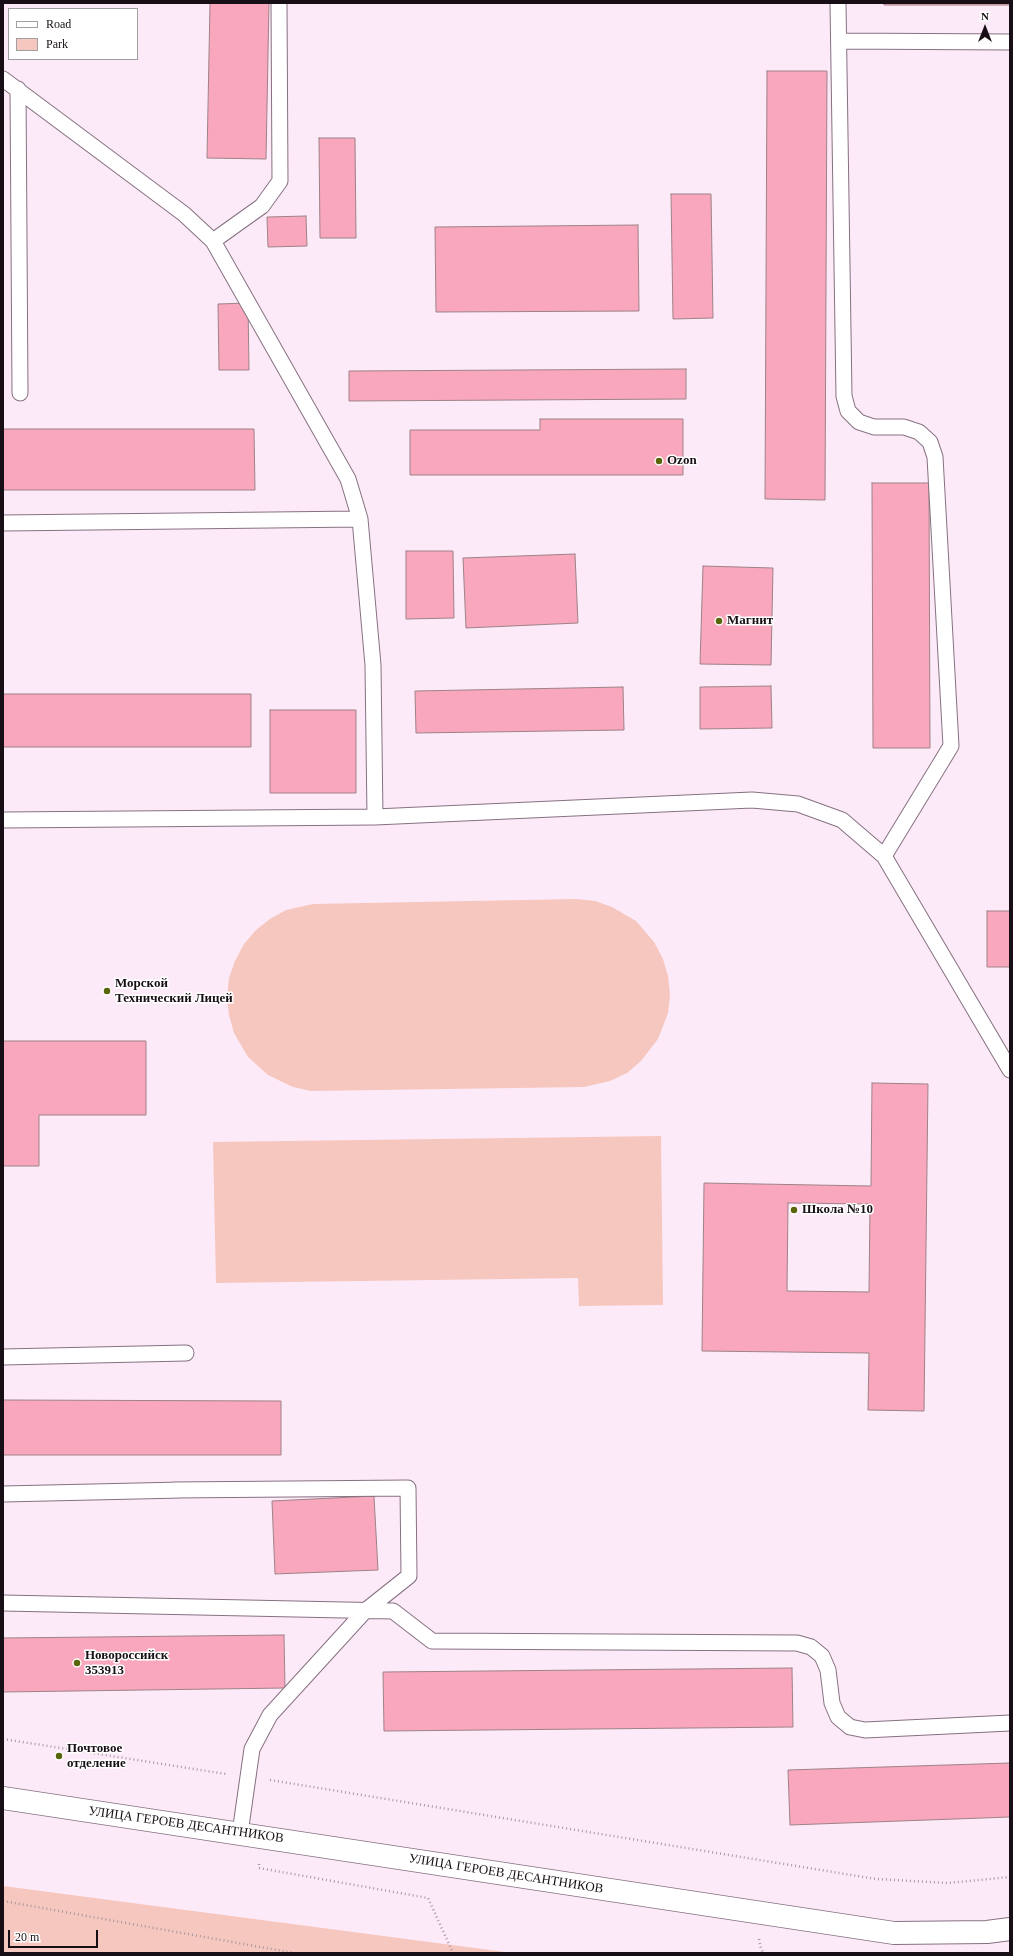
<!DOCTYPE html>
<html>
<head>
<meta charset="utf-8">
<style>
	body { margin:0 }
	#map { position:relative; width:1013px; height:1956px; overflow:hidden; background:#fdeaf8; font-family:Georgia,serif }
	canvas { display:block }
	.frame { position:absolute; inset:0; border:4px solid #170f15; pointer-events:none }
	.legend { position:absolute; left:8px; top:8px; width:130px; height:52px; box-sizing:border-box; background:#fff; border:1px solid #a29fa1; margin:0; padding:5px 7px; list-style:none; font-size:12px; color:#170f15 }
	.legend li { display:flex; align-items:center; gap:8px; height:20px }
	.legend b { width:20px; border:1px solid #a29fa1 }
	.north { position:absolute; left:965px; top:8px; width:40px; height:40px; -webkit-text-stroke:3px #fff; paint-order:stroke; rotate:0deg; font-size:11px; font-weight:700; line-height:16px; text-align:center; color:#170f15 }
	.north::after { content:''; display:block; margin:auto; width:14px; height:18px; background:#170f15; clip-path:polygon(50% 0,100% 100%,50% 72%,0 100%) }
	.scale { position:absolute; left:8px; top:1930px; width:90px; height:18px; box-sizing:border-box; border:2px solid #170f15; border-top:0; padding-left:5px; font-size:12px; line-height:14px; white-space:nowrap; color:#170f15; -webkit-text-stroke:3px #fff; paint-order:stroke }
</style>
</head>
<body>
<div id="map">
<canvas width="1013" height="1956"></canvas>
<div class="frame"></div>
<ul class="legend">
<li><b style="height:5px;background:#fff"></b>Road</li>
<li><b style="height:11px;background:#f6c7be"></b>Park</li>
</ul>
<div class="north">N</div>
<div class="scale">20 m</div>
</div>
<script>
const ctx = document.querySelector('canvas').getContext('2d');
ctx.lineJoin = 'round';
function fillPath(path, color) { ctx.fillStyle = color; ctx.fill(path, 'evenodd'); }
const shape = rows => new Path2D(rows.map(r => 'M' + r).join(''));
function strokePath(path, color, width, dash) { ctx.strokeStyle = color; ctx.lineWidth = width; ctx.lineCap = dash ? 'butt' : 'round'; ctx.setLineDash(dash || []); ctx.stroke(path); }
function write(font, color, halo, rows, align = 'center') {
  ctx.font = font + ' Georgia,serif'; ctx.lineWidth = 3; ctx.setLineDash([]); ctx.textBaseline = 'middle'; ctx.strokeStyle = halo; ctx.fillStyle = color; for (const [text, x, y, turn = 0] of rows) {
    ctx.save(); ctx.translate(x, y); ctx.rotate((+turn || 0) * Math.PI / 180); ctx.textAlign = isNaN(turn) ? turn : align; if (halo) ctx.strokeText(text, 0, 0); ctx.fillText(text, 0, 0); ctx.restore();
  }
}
const green = shape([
	[576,899,595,901,612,907,636,921,654,942,663,959,668,976,670,995,668,1013,658,1039,641,1061,627,1073,610,1081,584,1087,311,1091,293,1087,268,1075,248,1057,234,1033,229,1015,227,997,229,978,235,961,244,944,256,930,270,919,286,910,313,904],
	[661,1136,663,1305,579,1306,578,1278,216,1283,213,1142],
	[3,1886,513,1953,3,1953]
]);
const building = shape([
	[210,3,269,3,266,159,207,158,210,3],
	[884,3,1010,3,1010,5,884,5,884,3],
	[767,71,827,71,825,500,765,499,767,71],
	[319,138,355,138,356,238,320,238,319,138],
	[671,194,711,194,713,318,673,319,671,194],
	[306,216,307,246,268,247,267,217,306,216],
	[638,225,639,311,436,312,435,227,638,225],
	[248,303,249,370,219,370,218,304,248,303],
	[686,369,686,399,349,401,349,371,686,369],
	[540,419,683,419,683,475,410,475,410,430,540,430,540,419],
	[3,429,254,429,255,490,3,490,3,429],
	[872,483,929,483,930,748,873,748,872,483],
	[406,551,453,551,454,618,406,619,406,551],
	[575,554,578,623,466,628,463,558,575,554],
	[703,566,773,568,771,665,700,664,703,566],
	[771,686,772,728,700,729,700,687,771,686],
	[623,687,624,730,416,733,415,691,623,687],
	[3,694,251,694,251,747,3,747,3,694],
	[270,710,356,710,356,793,270,793,270,710],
	[987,911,1010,911,1010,967,987,967,987,911],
	[3,1041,146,1041,146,1115,39,1115,39,1166,3,1166,3,1041],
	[872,1083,928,1084,924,1411,868,1410,869,1353,702,1351,704,1183,871,1186,872,1083],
	[788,1203,870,1204,869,1292,787,1291,788,1203],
	[3,1400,281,1401,281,1455,3,1455,3,1400],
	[374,1496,378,1570,275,1574,272,1501,374,1496],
	[284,1635,285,1688,3,1692,3,1638,284,1635],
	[792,1668,793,1727,384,1731,383,1672,792,1668],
	[1010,1763,1010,1817,790,1825,788,1770,1010,1763]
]);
const path = shape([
	[3,1739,226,1774],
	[270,1780,876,1879,948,1883,1010,1877],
	[259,1864,259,1868,428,1898,453,1953],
	[3,1901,294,1953],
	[759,1939,761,1949,764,1953]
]);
const lane = shape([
	[838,3,844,396,848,411,859,422,874,427,904,427,919,432,930,442,935,457,951,746,884,856],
	[839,41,1010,42],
	[3,79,184,214,213,241,348,479,360,519,373,665,375,817],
	[18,89,20,393],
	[213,241,262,206,280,181,279,3],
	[3,523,360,519],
	[3,820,375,817,752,800,798,804,842,820,884,856,1010,1070],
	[3,1357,186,1353],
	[173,1490,408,1488,409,1576,365,1611,270,1715,252,1749,240,1833],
	[3,1494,182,1490],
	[3,1603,393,1611,432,1641,797,1643,811,1647,822,1656,828,1670,832,1703,838,1717,850,1727,865,1730,1010,1723]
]);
const street = shape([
	[3,1798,894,1933,987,1932,1010,1929]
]);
const markers = [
	[659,461,4,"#58650b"],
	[719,621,4,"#58650b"],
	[107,991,4,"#58650b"],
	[794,1210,4,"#58650b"],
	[77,1663,4,"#58650b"],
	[59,1756,4,"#58650b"]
];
const poiNames = [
	["Ozon",667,461],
	["Магнит",727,621],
	["Морской",115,984],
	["Технический Лицей",115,999],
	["Школа №10",802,1210],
	["Новороссийск",85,1656],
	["353913",85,1671],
	["Почтовое",67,1749],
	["отделение",67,1764]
];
const streetNames = [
	["УЛИЦА ГЕРОЕВ ДЕСАНТНИКОВ",186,1825,8],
	["УЛИЦА ГЕРОЕВ ДЕСАНТНИКОВ",506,1874,9]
];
fillPath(green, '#f6c7be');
fillPath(building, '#f8a7bc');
strokePath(building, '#9e8288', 1);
strokePath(lane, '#867181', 17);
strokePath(street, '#867181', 24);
strokePath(path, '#a798a3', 2.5, [1, 3]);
strokePath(lane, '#fff', 15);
strokePath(street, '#fff', 22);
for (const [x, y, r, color] of markers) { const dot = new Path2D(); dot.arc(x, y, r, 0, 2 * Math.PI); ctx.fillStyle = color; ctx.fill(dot); strokePath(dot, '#fff', 1.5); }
write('bold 13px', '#170f15', '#fff', poiNames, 'left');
write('13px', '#170f15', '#fff', streetNames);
</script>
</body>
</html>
